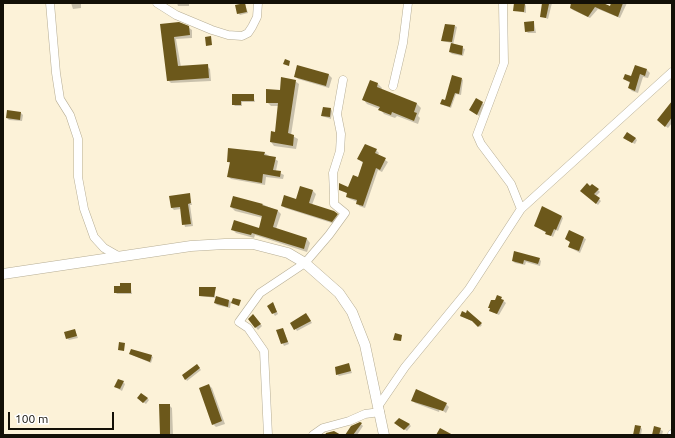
<!DOCTYPE html>
<html>
<head>
<meta charset="utf-8">
<style>
	body { margin:0 }
	#map { position:relative; width:675px; height:438px; overflow:hidden; background:#fcf2d8; font-family:Ubuntu,sans-serif }
	canvas { display:block }
	.frame { position:absolute; inset:0; border:4px solid #131007; pointer-events:none }
	.scale { position:absolute; left:8px; top:412px; width:106px; height:18px; box-sizing:border-box; border:2px solid #131007; border-top:0; padding-left:5px; font-size:12px; line-height:14px; white-space:nowrap; color:#131007; -webkit-text-stroke:3px #fff; paint-order:stroke }
</style>
</head>
<body>
<div id="map">
<canvas width="675" height="438"></canvas>
<div class="frame"></div>
<div class="scale">100 m</div>
</div>
<script>
const ctx = document.querySelector('canvas').getContext('2d');
ctx.lineJoin = 'round';
function fillPath(path, color) { ctx.fillStyle = color; ctx.fill(path, 'evenodd'); }
const shape = rows => new Path2D(rows.map(r => 'M' + r).join(''));
function strokePath(path, color, width, dash) { ctx.strokeStyle = color; ctx.lineWidth = width; ctx.lineCap = dash ? 'butt' : 'round'; ctx.setLineDash(dash || []); ctx.stroke(path); }
const shadow = shape([
	[71,3,81,3,81,8,73,9],
	[177,3,189,3,189,6,178,6],
	[543,3,552,3,548,19,541,16],
	[567,3,600,3,610,7,612,3,627,3,620,18,598,9,590,18,573,10,571,8,572,4],
	[245,4,248,13,240,15,238,13],
	[525,4,526,6,526,13,514,10],
	[534,22,536,33,528,33,526,31],
	[161,25,188,27,192,30,192,38,176,39,181,67,207,66,210,69,211,81,171,83,168,80],
	[455,26,457,27,453,45,465,49,463,56,452,54,450,52,452,43,442,41],
	[298,67,329,75,332,78,329,88,298,79,295,76],
	[647,70,650,73,648,78,643,77,638,93,632,91,629,88,630,83,624,79],
	[462,79,463,80,461,95,456,94,451,108,443,105,441,104,446,101],
	[295,81,299,84,291,135,298,139,296,149,274,146,271,142,276,133,279,106,271,106,267,102],
	[378,84,382,88,381,90,417,104,421,108,418,116,420,118,418,124,397,116,395,118,384,114,380,109,367,104,363,99],
	[253,95,255,102,242,102,242,106,235,106,233,104],
	[476,99,485,105,479,116,472,111],
	[672,101,672,123,668,128,661,123],
	[331,109,332,111,331,119,322,116],
	[21,113,23,115,22,121,9,120,7,118],
	[635,138,637,140,635,144,627,140],
	[365,145,376,150,379,153,378,155,388,162,382,172,378,170,365,208,359,206,358,202,350,199,347,197,348,194,340,189,349,188,358,178,363,163,359,159],
	[264,153,278,161,276,171,284,175,283,179,266,177,265,185,231,179,229,177,231,164,228,162],
	[593,185,600,192,596,196,601,201,598,205,582,191],
	[300,187,313,191,316,194,312,205,337,215,340,218,335,224,285,208,282,205,297,200],
	[189,194,192,205,190,205,193,226,185,227,181,209,174,210,172,208,171,197],
	[262,204,278,211,281,214,276,229,307,239,310,243,307,252,255,235,254,238,236,233,232,229,259,229,263,218,235,211,231,207],
	[561,216,563,218,558,231,556,230,553,237,535,226],
	[569,232,586,239,580,253,569,247,571,242,566,239],
	[515,252,539,259,541,261,540,266,526,262,525,265,515,263,513,261],
	[130,284,132,294,117,294,115,292],
	[215,288,215,297,229,300,231,302,230,308,217,305,215,303,217,298,200,296],
	[498,296,506,303,499,315,492,312,489,307,496,301],
	[273,303,278,314,275,316,269,306],
	[468,312,482,325,480,327,474,322,461,316,466,314],
	[308,316,312,323,297,331,292,323],
	[255,317,262,326,258,330,249,319],
	[283,329,289,344,284,346,277,331],
	[75,330,78,338,69,340,67,338],
	[130,354,151,356,153,357,151,363],
	[197,365,201,370,187,381,183,375],
	[349,365,352,373,339,376,337,374],
	[123,382,125,384,122,391,115,387],
	[209,385,212,388,225,424,216,427,213,424],
	[147,398,149,400,146,404,140,400],
	[412,400,446,404,449,407,446,413,440,409,439,412,415,403],
	[169,405,172,408,173,435,161,435],
	[399,420,410,425,411,426,407,431,397,424],
	[360,423,363,426,357,435,346,435],
	[640,427,642,429,641,435,634,435],
	[655,427,663,431,662,435,653,435]
]);
const building = shape([
	[245,3,247,12,237,14,235,5],
	[514,3,525,3,524,12,513,11],
	[542,3,549,4,546,18,540,17],
	[571,3,603,3,610,6,611,3,623,3,618,17,595,7,588,17,570,8],
	[534,21,534,31,525,32,524,22],
	[179,22,189,26,190,35,174,37,178,66,208,64,209,78,167,81,160,24],
	[445,24,455,25,452,42,441,41],
	[211,36,212,45,206,46,205,37],
	[451,43,463,46,462,55,449,52],
	[285,59,290,61,289,66,283,64],
	[297,65,329,74,326,86,294,77],
	[635,65,647,69,645,76,640,74,635,91,628,88,630,82,623,79,625,74,631,76],
	[452,75,462,78,459,94,455,93,450,107,440,104,442,99,445,100],
	[281,77,296,80,288,133,294,135,293,146,270,142,271,131,275,132,278,103,266,103,266,89,280,90],
	[370,80,378,83,377,87,417,103,414,112,417,113,414,121,392,112,391,115,378,110,380,107,362,100],
	[232,94,254,94,254,101,241,101,241,105,232,105],
	[476,98,483,102,477,115,469,110],
	[672,101,672,117,665,127,657,120],
	[323,107,331,108,330,117,321,116],
	[7,110,21,112,20,120,6,118],
	[627,132,636,138,632,143,623,138],
	[365,144,377,149,375,153,386,158,380,170,376,168,363,206,356,204,357,200,346,197,347,193,339,190,339,183,348,187,353,175,358,177,363,162,357,159],
	[228,148,265,152,264,155,276,157,273,170,281,171,280,177,263,174,262,183,227,177,230,162,227,162],
	[587,183,590,186,592,184,599,189,594,194,600,198,596,204,580,191],
	[300,186,313,190,309,203,334,211,338,214,332,222,281,206,284,195,296,199],
	[190,193,191,203,188,204,191,224,182,225,180,207,171,208,169,196],
	[233,196,263,204,262,205,278,210,273,227,307,238,304,249,252,233,251,235,231,230,234,220,259,228,262,216,230,207],
	[542,206,562,216,556,230,554,229,551,236,545,234,546,232,534,226],
	[569,230,584,237,579,251,568,247,570,242,565,239],
	[514,251,540,258,538,264,524,260,523,264,512,261],
	[120,283,131,283,131,293,114,293,114,286,120,286],
	[199,287,216,287,214,297,199,296],
	[497,295,502,297,501,299,504,300,497,314,489,311,490,308,488,308,491,300,495,300],
	[216,296,229,300,228,307,214,303],
	[233,298,241,300,239,306,231,303],
	[273,302,277,312,272,314,267,306],
	[467,310,482,323,478,327,472,321,460,316,462,311,466,313],
	[306,313,311,321,294,330,290,323],
	[253,314,261,324,255,328,248,319],
	[283,328,288,342,281,344,276,330],
	[75,329,77,336,66,339,64,332],
	[395,333,402,335,401,341,393,340],
	[119,342,125,343,124,351,118,350],
	[131,349,152,355,150,362,129,354],
	[349,363,351,371,336,375,335,367],
	[197,364,200,368,185,380,182,375],
	[118,379,124,381,120,389,114,387],
	[209,384,222,421,212,425,199,388],
	[416,389,447,403,443,411,411,401],
	[141,393,148,398,143,403,137,398],
	[159,404,170,404,170,435,160,435],
	[399,418,410,424,404,430,394,423],
	[360,422,362,423,353,435,345,435,351,426],
	[635,425,641,426,639,435,633,435],
	[654,426,661,428,659,435,652,435],
	[440,428,453,435,436,435],
	[334,431,341,435,325,435,326,433]
]);
const minor = shape([
	[50,3,56,73,60,99,70,115,78,139,78,177,84,209,94,237,104,248,118,256],
	[157,3,176,15,212,30,228,35,242,36,248,33,252,27,257,17,258,3],
	[503,3,504,63,477,135,481,144,511,184,521,209],
	[393,86,403,43,408,3],
	[379,405,405,367,469,289,521,209,672,72],
	[268,435,264,351,248,328,239,322,260,293,305,263,329,235,345,213,334,204,334,194,333,173,340,151,341,134,337,114,343,80],
	[313,435,323,428,349,421,365,414,380,412],
	[672,435,672,434]
]);
const tertiary = shape([
	[3,274,191,246,225,244,253,244,288,253,305,263,339,293,352,312,365,345,384,435]
]);
fillPath(shadow, '#0003');
fillPath(building, '#6c581b');
strokePath(minor, '#b6ad94', 9);
strokePath(tertiary, '#b6ad94', 11);
strokePath(minor, '#fff', 8);
strokePath(tertiary, '#fff', 10);
</script>
</body>
</html>
